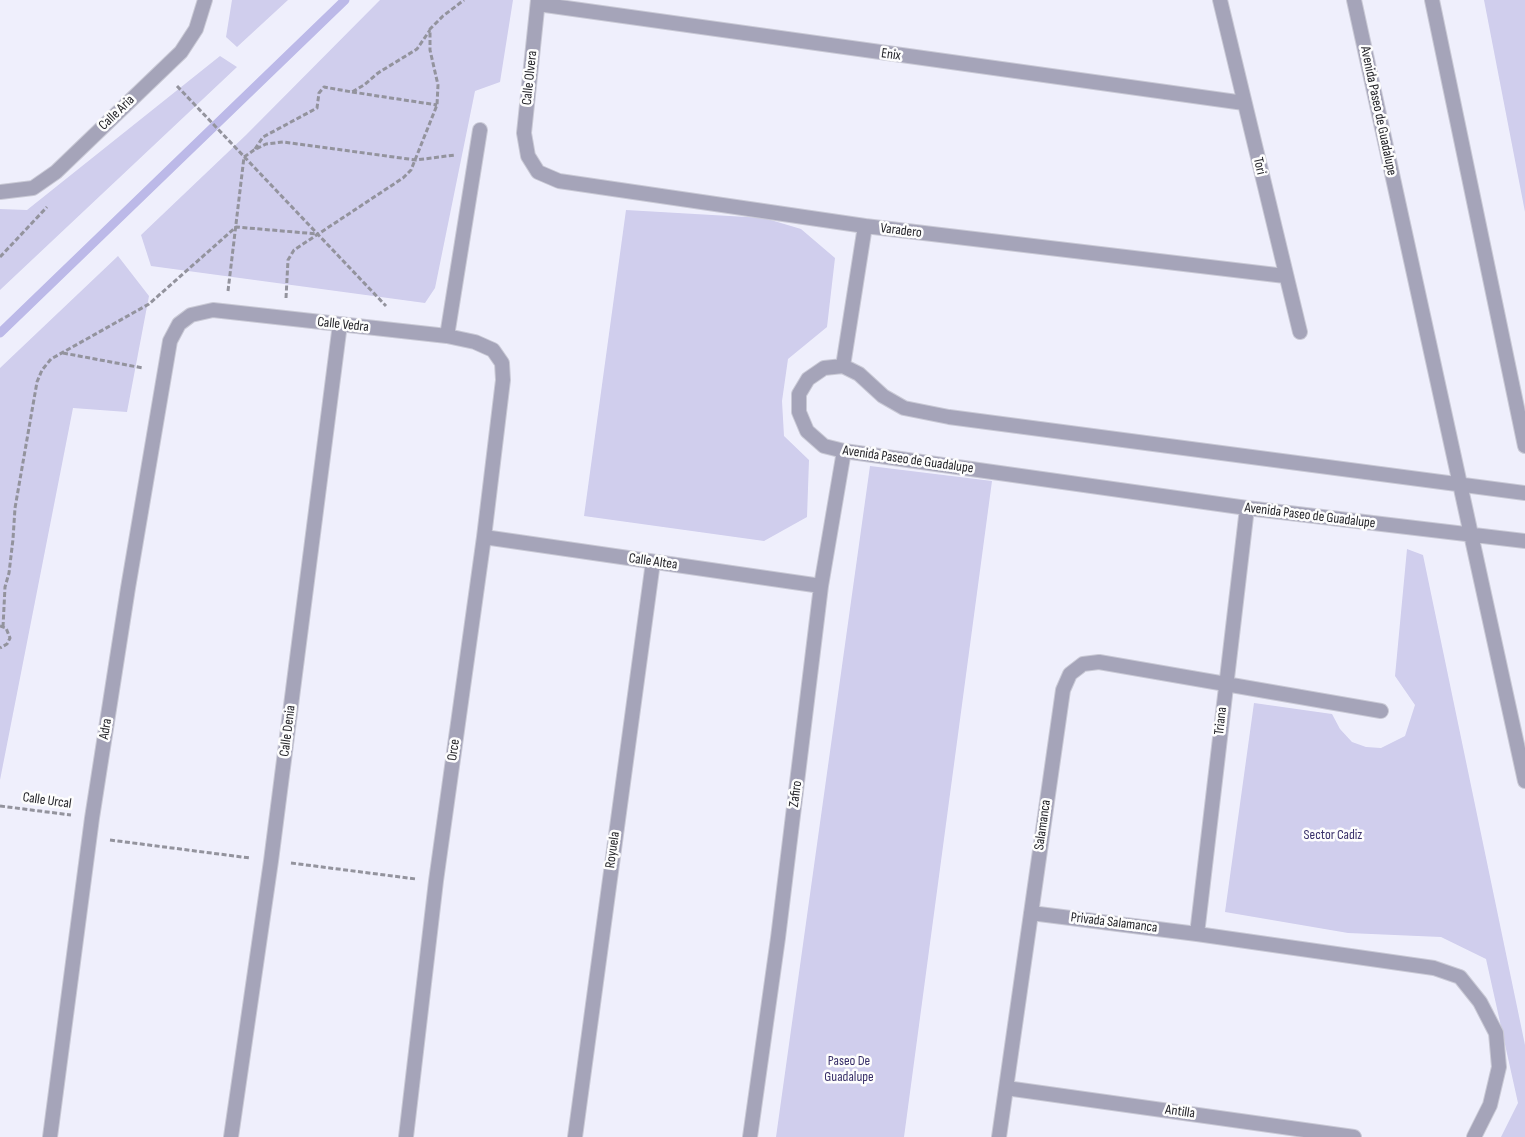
<!DOCTYPE html>
<html>
<head>
<meta charset="utf-8">
<style>
	body { margin:0 }
	canvas { display:block; background:#efeffc }
</style>
</head>
<body>
<canvas width="1525" height="1137"></canvas>
<script>
const ctx = document.querySelector('canvas').getContext('2d');
ctx.lineJoin = 'round';
function fillPath(path, color) { ctx.fillStyle = color; ctx.fill(path, 'evenodd'); }
const shape = rows => new Path2D(rows.map(r => 'M' + r).join(''));
function strokePath(path, color, width, dash) { ctx.strokeStyle = color; ctx.lineWidth = width; ctx.lineCap = dash ? 'butt' : 'round'; ctx.setLineDash(dash || []); ctx.stroke(path); }
function write(font, color, halo, rows, align = 'center') {
  ctx.font = font + ' "Sofia Sans Condensed",sans-serif'; ctx.lineWidth = 5; ctx.setLineDash([]); ctx.textBaseline = 'middle'; ctx.strokeStyle = halo; ctx.fillStyle = color; for (const [text, x, y, turn = 0] of rows) {
    ctx.save(); ctx.translate(x, y); ctx.rotate((+turn || 0) * Math.PI / 180); ctx.textAlign = isNaN(turn) ? turn : align; if (halo) ctx.strokeText(text, 0, 0); ctx.fillText(text, 0, 0); ctx.restore();
  }
}
const green = shape([
	[232,0,288,0,237,47,226,37],
	[380,0,513,0,500,82,475,91,435,288,425,303,151,266,141,235,246,135],
	[1484,0,1525,0,1525,212],
	[220,56,237,67,0,290,0,209,27,210],
	[626,210,764,218,801,229,835,258,827,327,788,359,782,401,784,436,809,460,807,517,764,541,584,516],
	[118,256,149,296,127,412,73,408,0,780,0,368],
	[870,466,992,481,904,1137,776,1137],
	[1407,549,1423,555,1525,1045,1525,1137,1501,1137,1518,1103,1486,959,1441,937,1348,933,1225,912,1254,703,1332,714,1340,729,1352,742,1366,747,1381,748,1405,736,1415,705,1395,676]
]);
const stream = shape([
	[0,333,345,0]
]);
const path = shape([
	[177,86,386,306],
	[352,92,437,105],
	[255,149,263,137,317,108,319,93,324,87,352,92,364,85,378,73,417,49,430,30],
	[0,257,47,207],
	[228,291,244,157,254,150,266,144,283,142,416,160,455,155],
	[286,298,288,260,294,250,403,178,411,170,437,105,438,85,430,50,430,29,443,16,464,0],
	[63,353,143,368],
	[0,626,6,628,10,638,7,644,0,648],
	[3,627,5,587,9,573,13,539,15,508,37,382,42,370,51,359,149,304,236,227,318,234],
	[0,806,71,815],
	[110,840,250,858],
	[291,863,416,879]
]);
const minor = shape([
	[538,0,524,133,528,156,538,172,559,181,865,226,1285,276],
	[1220,0,1300,332],
	[1354,0,1525,781],
	[1432,0,1525,446],
	[538,4,1244,103],
	[0,192,33,188,56,172,181,52,196,29,205,0],
	[447,336,480,130],
	[843,366,865,226],
	[1525,493,949,417,904,408,883,396,859,374,843,366,824,368,808,379,799,394,799,412,807,431,824,446,844,451,1247,508,1525,541],
	[484,537,821,586],
	[1031,913,1197,934,1434,968,1460,977,1480,1002,1496,1033,1499,1067,1490,1105,1474,1137],
	[1197,934,1247,508],
	[1006,1088,1354,1137],
	[50,1137,92,818,128,588,170,341,179,324,191,315,213,310,447,336,475,342,493,350,502,363,503,380,484,537,436,881,406,1137],
	[231,1137,271,861,340,324],
	[575,1137,653,562],
	[750,1137,778,938,821,586,844,451],
	[999,1137,1063,690,1070,674,1083,664,1099,662,1381,711]
]);
const streetNames = [
	["Enix",891,55,8],
	["Calle Olvera",530,78,-84],
	["Avenida Paseo de Guadalupe",1378,111,78],
	["Calle Aria",117,113,-44],
	["Tori",1259,166,77],
	["Varadero",901,231,7],
	["Calle Vedra",343,325,6],
	["Avenida Paseo de Guadalupe",908,460,8],
	["Avenida Paseo de Guadalupe",1310,516,7],
	["Calle Altea",653,562,8],
	["Triana",1221,721,-84],
	["Adra",106,729,-81],
	["Calle Denia",288,731,-83],
	["Orce",454,750,-82],
	["Zafiro",796,794,-83],
	["Calle Urcal",47,801,8],
	["Salamanca",1043,825,-82],
	["Royuela",613,850,-82],
	["Privada Salamanca",1114,923,7],
	["Antilla",1180,1112,8]
];
const parkNames = [
	["Sector Cadiz",1333,835],
	["Paseo De",849,1061],
	["Guadalupe",849,1077]
];
fillPath(green, '#d0ceed');
strokePath(stream, '#bcb9e8', 9);
strokePath(minor, '#cacad6', 16);
strokePath(path, '#93939d', 3, [5, 2.5]);
strokePath(minor, '#a5a4b9', 14);
write('14px', '#232328', '#fdfdfd', streetNames);
write('14px', '#393069', '#fdfdfd', parkNames);
</script>
</body>
</html>
